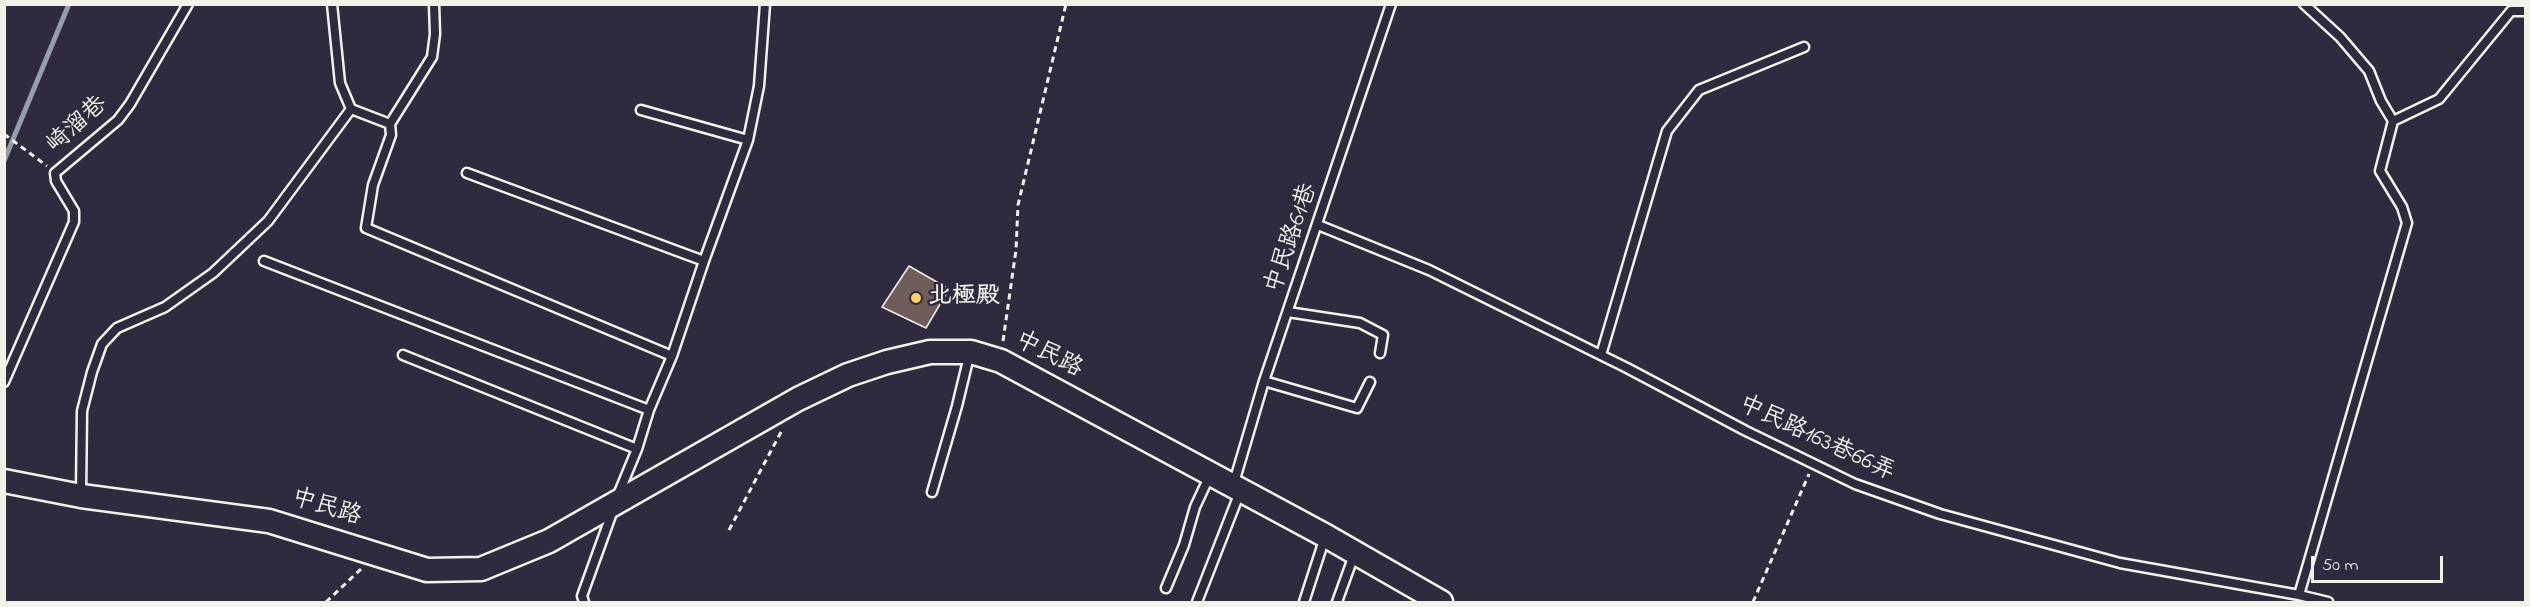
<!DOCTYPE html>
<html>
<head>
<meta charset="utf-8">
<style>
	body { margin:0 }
	#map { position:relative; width:2530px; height:607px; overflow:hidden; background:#2f2a3d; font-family:"Indie Flower",sans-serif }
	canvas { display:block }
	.frame { position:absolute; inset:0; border:6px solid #f4f1e8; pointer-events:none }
	.scale { position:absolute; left:2311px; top:556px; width:132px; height:27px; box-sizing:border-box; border:3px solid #f4f1e8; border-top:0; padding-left:8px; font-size:18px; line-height:21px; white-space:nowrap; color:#f4f1e8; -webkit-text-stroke:4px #2f2a3d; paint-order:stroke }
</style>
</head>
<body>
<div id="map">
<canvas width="2530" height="607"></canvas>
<div class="frame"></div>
<div class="scale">50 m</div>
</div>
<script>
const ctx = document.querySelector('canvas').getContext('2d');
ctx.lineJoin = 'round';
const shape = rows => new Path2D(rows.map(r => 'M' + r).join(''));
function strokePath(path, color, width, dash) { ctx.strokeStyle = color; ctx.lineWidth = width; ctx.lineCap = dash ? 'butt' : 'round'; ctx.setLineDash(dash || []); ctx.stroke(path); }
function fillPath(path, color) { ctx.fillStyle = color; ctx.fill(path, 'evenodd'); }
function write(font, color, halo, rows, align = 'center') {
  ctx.font = font + ' "Indie Flower","LXGW WenKai TC",sans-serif'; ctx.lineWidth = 4.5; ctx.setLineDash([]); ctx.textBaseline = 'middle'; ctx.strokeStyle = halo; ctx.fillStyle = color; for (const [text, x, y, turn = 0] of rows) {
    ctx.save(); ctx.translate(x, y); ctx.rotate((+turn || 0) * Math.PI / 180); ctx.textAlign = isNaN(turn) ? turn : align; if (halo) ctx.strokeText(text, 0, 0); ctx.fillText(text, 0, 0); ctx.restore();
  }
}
const stream = shape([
	[4,161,69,4]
]);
const building = shape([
	[909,266,949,289,926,328,882,307,909,266]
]);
const path = shape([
	[4,134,47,166],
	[1003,341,1016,250,1018,205,1066,4],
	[729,530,781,432],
	[326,602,361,569],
	[1753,602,1809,474]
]);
const lane = shape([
	[332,4,340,83,351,109],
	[2304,4,2340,37,2369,71,2381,101,2393,121],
	[351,109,390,124,391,135,373,185,366,228,672,356],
	[641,110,748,140],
	[390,124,432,57,435,34,434,4],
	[467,173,704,261],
	[1318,225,1429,270,1627,368,1746,431,1855,484,1940,514,2120,563,2299,595,2328,602],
	[264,261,649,410],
	[1288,312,1360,323,1383,335,1380,353],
	[403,355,637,449],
	[1601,355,1667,131,1699,90,1804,47],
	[1264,381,1357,408,1370,382],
	[4,382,74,222,74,211,56,181,55,173,118,120,130,104,188,4],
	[932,492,957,406,970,352],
	[81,493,82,411,92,372,102,344,117,328,165,307,213,273,268,221,351,109],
	[618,495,637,449,649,410,672,356,704,261,748,140,759,86,765,4],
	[1166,588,1184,545,1195,507,1210,475],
	[2299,595,2407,223,2402,207,2380,171,2393,121,2439,99,2511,11,2526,11],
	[584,602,582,596,613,510],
	[1197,602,1238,497,1233,486,1264,381,1391,4],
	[1304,602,1325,537],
	[1337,602,1354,555]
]);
const secondary = shape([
	[4,481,81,496,269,521,427,570,481,569,549,541,798,399,848,375,887,362,930,352,971,352,1001,361,1064,395,1326,536,1441,602]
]);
const markers = [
	[916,298,6,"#ffd166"]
];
const streetNames = [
	["崎溜巷",78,126,-42],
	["中民路61巷",1293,239,-71],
	["中民路",1048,356,27],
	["中民路163巷66弄",1816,440,25],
	["中民路",326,509,17]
];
const poiNames = [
	["北極殿",928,298]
];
strokePath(stream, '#949ea9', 5);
fillPath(building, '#6e5d5b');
strokePath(building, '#f4f1e8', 1.5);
strokePath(lane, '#f4f1e8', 13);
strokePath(secondary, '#f4f1e8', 27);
strokePath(path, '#f4f1e8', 3, [6, 4.5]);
strokePath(lane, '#2f2a3d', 8);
strokePath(secondary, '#2f2a3d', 22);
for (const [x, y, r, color] of markers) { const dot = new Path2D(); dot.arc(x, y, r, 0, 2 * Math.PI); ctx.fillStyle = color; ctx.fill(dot); strokePath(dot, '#2f2a3d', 2); }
write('24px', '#f4f1e8', '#2f2a3d', streetNames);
write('bold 24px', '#f4f1e8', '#2f2a3d', poiNames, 'left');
</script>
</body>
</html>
